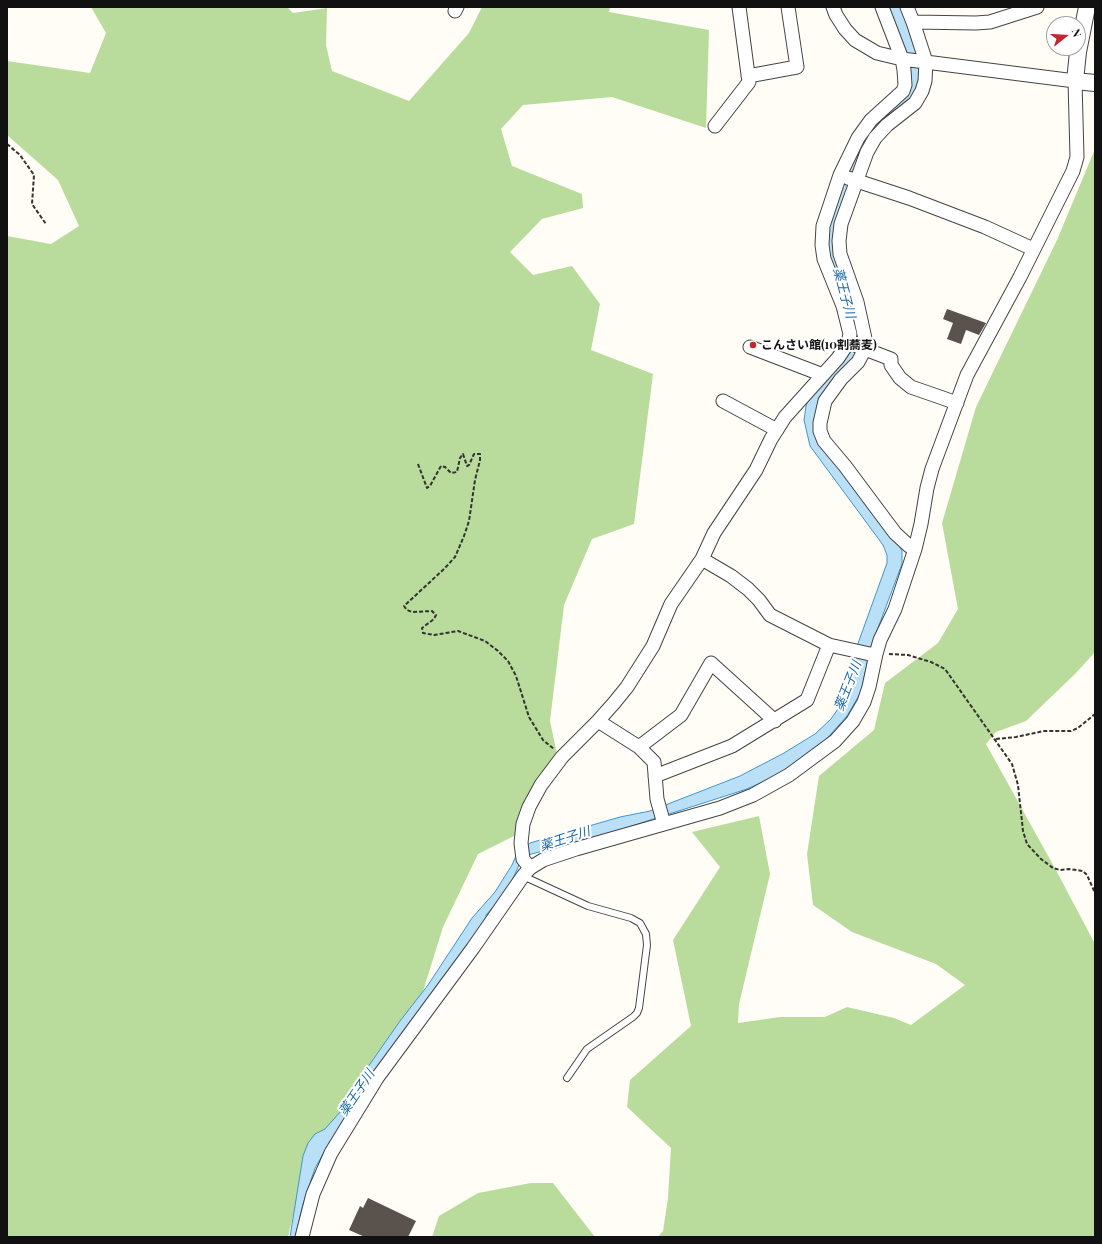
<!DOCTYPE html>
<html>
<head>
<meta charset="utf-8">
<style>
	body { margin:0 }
	#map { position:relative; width:1102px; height:1244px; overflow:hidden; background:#fffdf5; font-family:"Playfair Display",serif }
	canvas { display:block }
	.frame { position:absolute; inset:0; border:8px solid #111; pointer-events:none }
	.north { position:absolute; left:1046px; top:16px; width:40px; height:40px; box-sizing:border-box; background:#fff; border:1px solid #a0a0a0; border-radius:50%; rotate:73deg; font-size:11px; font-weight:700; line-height:16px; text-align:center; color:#111 }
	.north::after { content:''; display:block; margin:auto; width:14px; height:18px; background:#c4262e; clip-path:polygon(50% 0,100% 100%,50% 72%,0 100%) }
</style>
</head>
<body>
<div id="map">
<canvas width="1102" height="1244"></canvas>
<div class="frame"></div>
<div class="north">N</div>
</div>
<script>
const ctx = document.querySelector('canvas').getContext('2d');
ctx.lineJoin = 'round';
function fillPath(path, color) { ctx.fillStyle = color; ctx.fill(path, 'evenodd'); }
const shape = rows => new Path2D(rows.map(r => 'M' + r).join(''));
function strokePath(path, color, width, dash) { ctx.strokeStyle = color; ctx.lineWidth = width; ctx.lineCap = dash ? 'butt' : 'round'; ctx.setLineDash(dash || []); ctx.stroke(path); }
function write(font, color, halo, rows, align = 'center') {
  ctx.font = font + ' "Playfair Display","Noto Sans JP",serif'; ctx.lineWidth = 4; ctx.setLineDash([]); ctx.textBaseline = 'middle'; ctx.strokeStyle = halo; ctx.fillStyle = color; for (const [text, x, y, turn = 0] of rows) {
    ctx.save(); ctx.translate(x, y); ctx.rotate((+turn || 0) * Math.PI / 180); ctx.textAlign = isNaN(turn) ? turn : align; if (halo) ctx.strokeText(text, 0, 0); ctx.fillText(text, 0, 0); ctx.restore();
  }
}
const forest = shape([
	[91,7,287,7,293,13,327,8,326,45,332,71,409,101,469,33,482,7,610,7,609,12,709,30,706,128,612,97,523,105,501,129,512,166,582,194,583,208,542,219,510,252,533,275,572,266,600,304,591,350,653,374,634,524,592,539,564,605,550,721,558,759,524,831,478,854,443,927,416,1014,316,1155,293,1216,288,1237,7,1237,7,236,51,244,79,226,58,180,7,135,7,61,90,73,106,33],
	[1095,149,1095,652,1075,674,1026,721,996,732,986,744,1057,872,1095,944,1095,1237,658,1237,663,1231,668,1198,671,1148,627,1107,630,1080,691,1026,673,940,720,867,692,832,759,816,770,874,739,1004,738,1023,780,1017,825,1017,847,1007,894,1018,911,1025,965,985,936,964,852,932,813,905,807,854,819,776,874,730,885,683,938,643,958,609,942,523,976,407,1057,240],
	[531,1183,553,1183,595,1237,432,1237,439,1216,478,1193]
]);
const water = shape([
	[886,7,901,7,922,70,919,94,880,127,836,236,852,294,862,344,816,425,889,528,902,551,902,564,870,649,861,692,847,716,823,743,799,761,773,777,747,789,691,807,613,832,528,855,520,863,507,891,486,915,486,920,437,985,333,1137,315,1168,303,1204,295,1237,290,1237,303,1156,308,1143,315,1134,325,1129,341,1111,363,1074,400,1021,428,985,472,918,495,892,512,865,518,851,530,843,620,817,650,811,740,776,784,753,815,734,831,719,842,703,852,660,887,563,887,555,883,545,810,446,804,420,806,406,808,399,849,348,827,257,827,228,841,183,870,128,904,97,886,7]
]);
const building = shape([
	[947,309,986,323,979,335,966,330,961,344,947,339,953,323,943,319],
	[368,1198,416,1221,408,1237,365,1237,349,1230,360,1206,363,1208]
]);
const path = shape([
	[7,144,20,155,34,175,32,204,46,224],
	[418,464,427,488,430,486,441,466,445,467,451,473,457,472,460,458,463,454,467,466,469,465,474,454,480,454,480,460,475,480,469,521,464,536,455,557,444,569,404,606,407,610,412,612,432,611,436,615,434,619,422,628,423,633,434,635,458,631,485,641,498,651,508,661,516,676,529,717,543,740,554,749],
	[889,654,908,655,931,662,945,669,1012,764,1018,785,1023,831,1027,844,1041,859,1053,868,1060,870,1069,869,1083,871,1087,875,1095,893],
	[996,739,1016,737,1044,731,1071,731,1078,728,1095,714]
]);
const service = shape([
	[523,876,588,906,631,918,640,923,646,934,647,945,639,1008,637,1013,633,1017,587,1049,567,1078]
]);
const minor = shape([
	[907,7,913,22,926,62,925,81,922,91,915,103,887,125,875,138,867,152,841,224,839,241,840,254,857,302,866,343,865,349,858,362,841,379,825,401,820,423,820,431,824,441,845,466,895,533,909,546,915,549],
	[455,11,457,7],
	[913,22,976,23,990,22,1037,7],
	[748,76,797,67,788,7],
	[715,126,749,82,739,7],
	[848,178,909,198,985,227,1033,249],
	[857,346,891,359,891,365,900,378,911,387,957,403],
	[750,347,823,375],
	[723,401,777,430],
	[702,559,731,576,748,589,759,600,770,615,829,645,870,654,876,654],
	[598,721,639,747,654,762,657,799,664,824],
	[639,747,681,715,711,663,775,721],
	[655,776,732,746,807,700,829,645],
	[530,868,523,859,521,843,523,824,529,807,541,785,562,757,598,721,614,703,627,687,653,646,671,604,702,559,714,533,756,470,771,439,785,417,838,358,848,343,850,334,843,306,824,259,822,245,823,226,840,175,858,138,871,120,903,91,905,85,904,70,902,59,882,7],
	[302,1237,313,1194,331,1153,377,1078,473,948,523,876,530,868,543,860,576,849,720,808,753,795,789,775,835,741,853,721,864,702,869,687,876,654,880,640,895,609,915,549,921,524,927,488,932,469,967,375,1020,277,1073,171,1077,157,1075,81,902,59,877,53,855,40,845,29,836,15,833,7]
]);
const tertiary = shape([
	[1087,7,1078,52,1075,81,1095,83]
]);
const markers = [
	[753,345,4,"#c4262e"]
];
const poiNames = [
	["こんさい館(10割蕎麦)",761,345]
];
const waterNames = [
	["薬王子川",844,293,75],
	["薬王子川",848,686,-69],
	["薬王子川",565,839,-18],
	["薬王子川",357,1093,-56]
];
fillPath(forest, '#b9dc9c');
fillPath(water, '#b9e0f7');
strokePath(water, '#3f96cf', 1);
fillPath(building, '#5a524d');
strokePath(service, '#444', 8);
strokePath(minor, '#444', 15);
strokePath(tertiary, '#444', 18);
strokePath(path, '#333', 2, [4, 2]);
strokePath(service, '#fff', 6);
strokePath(minor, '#fff', 13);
strokePath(tertiary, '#fff', 16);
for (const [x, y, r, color] of markers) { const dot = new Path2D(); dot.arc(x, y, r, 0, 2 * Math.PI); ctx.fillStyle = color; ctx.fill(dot); strokePath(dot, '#fff', 1.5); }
write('bold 12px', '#111', '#fff', poiNames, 'left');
write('italic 13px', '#1768a6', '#fff', waterNames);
</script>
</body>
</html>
